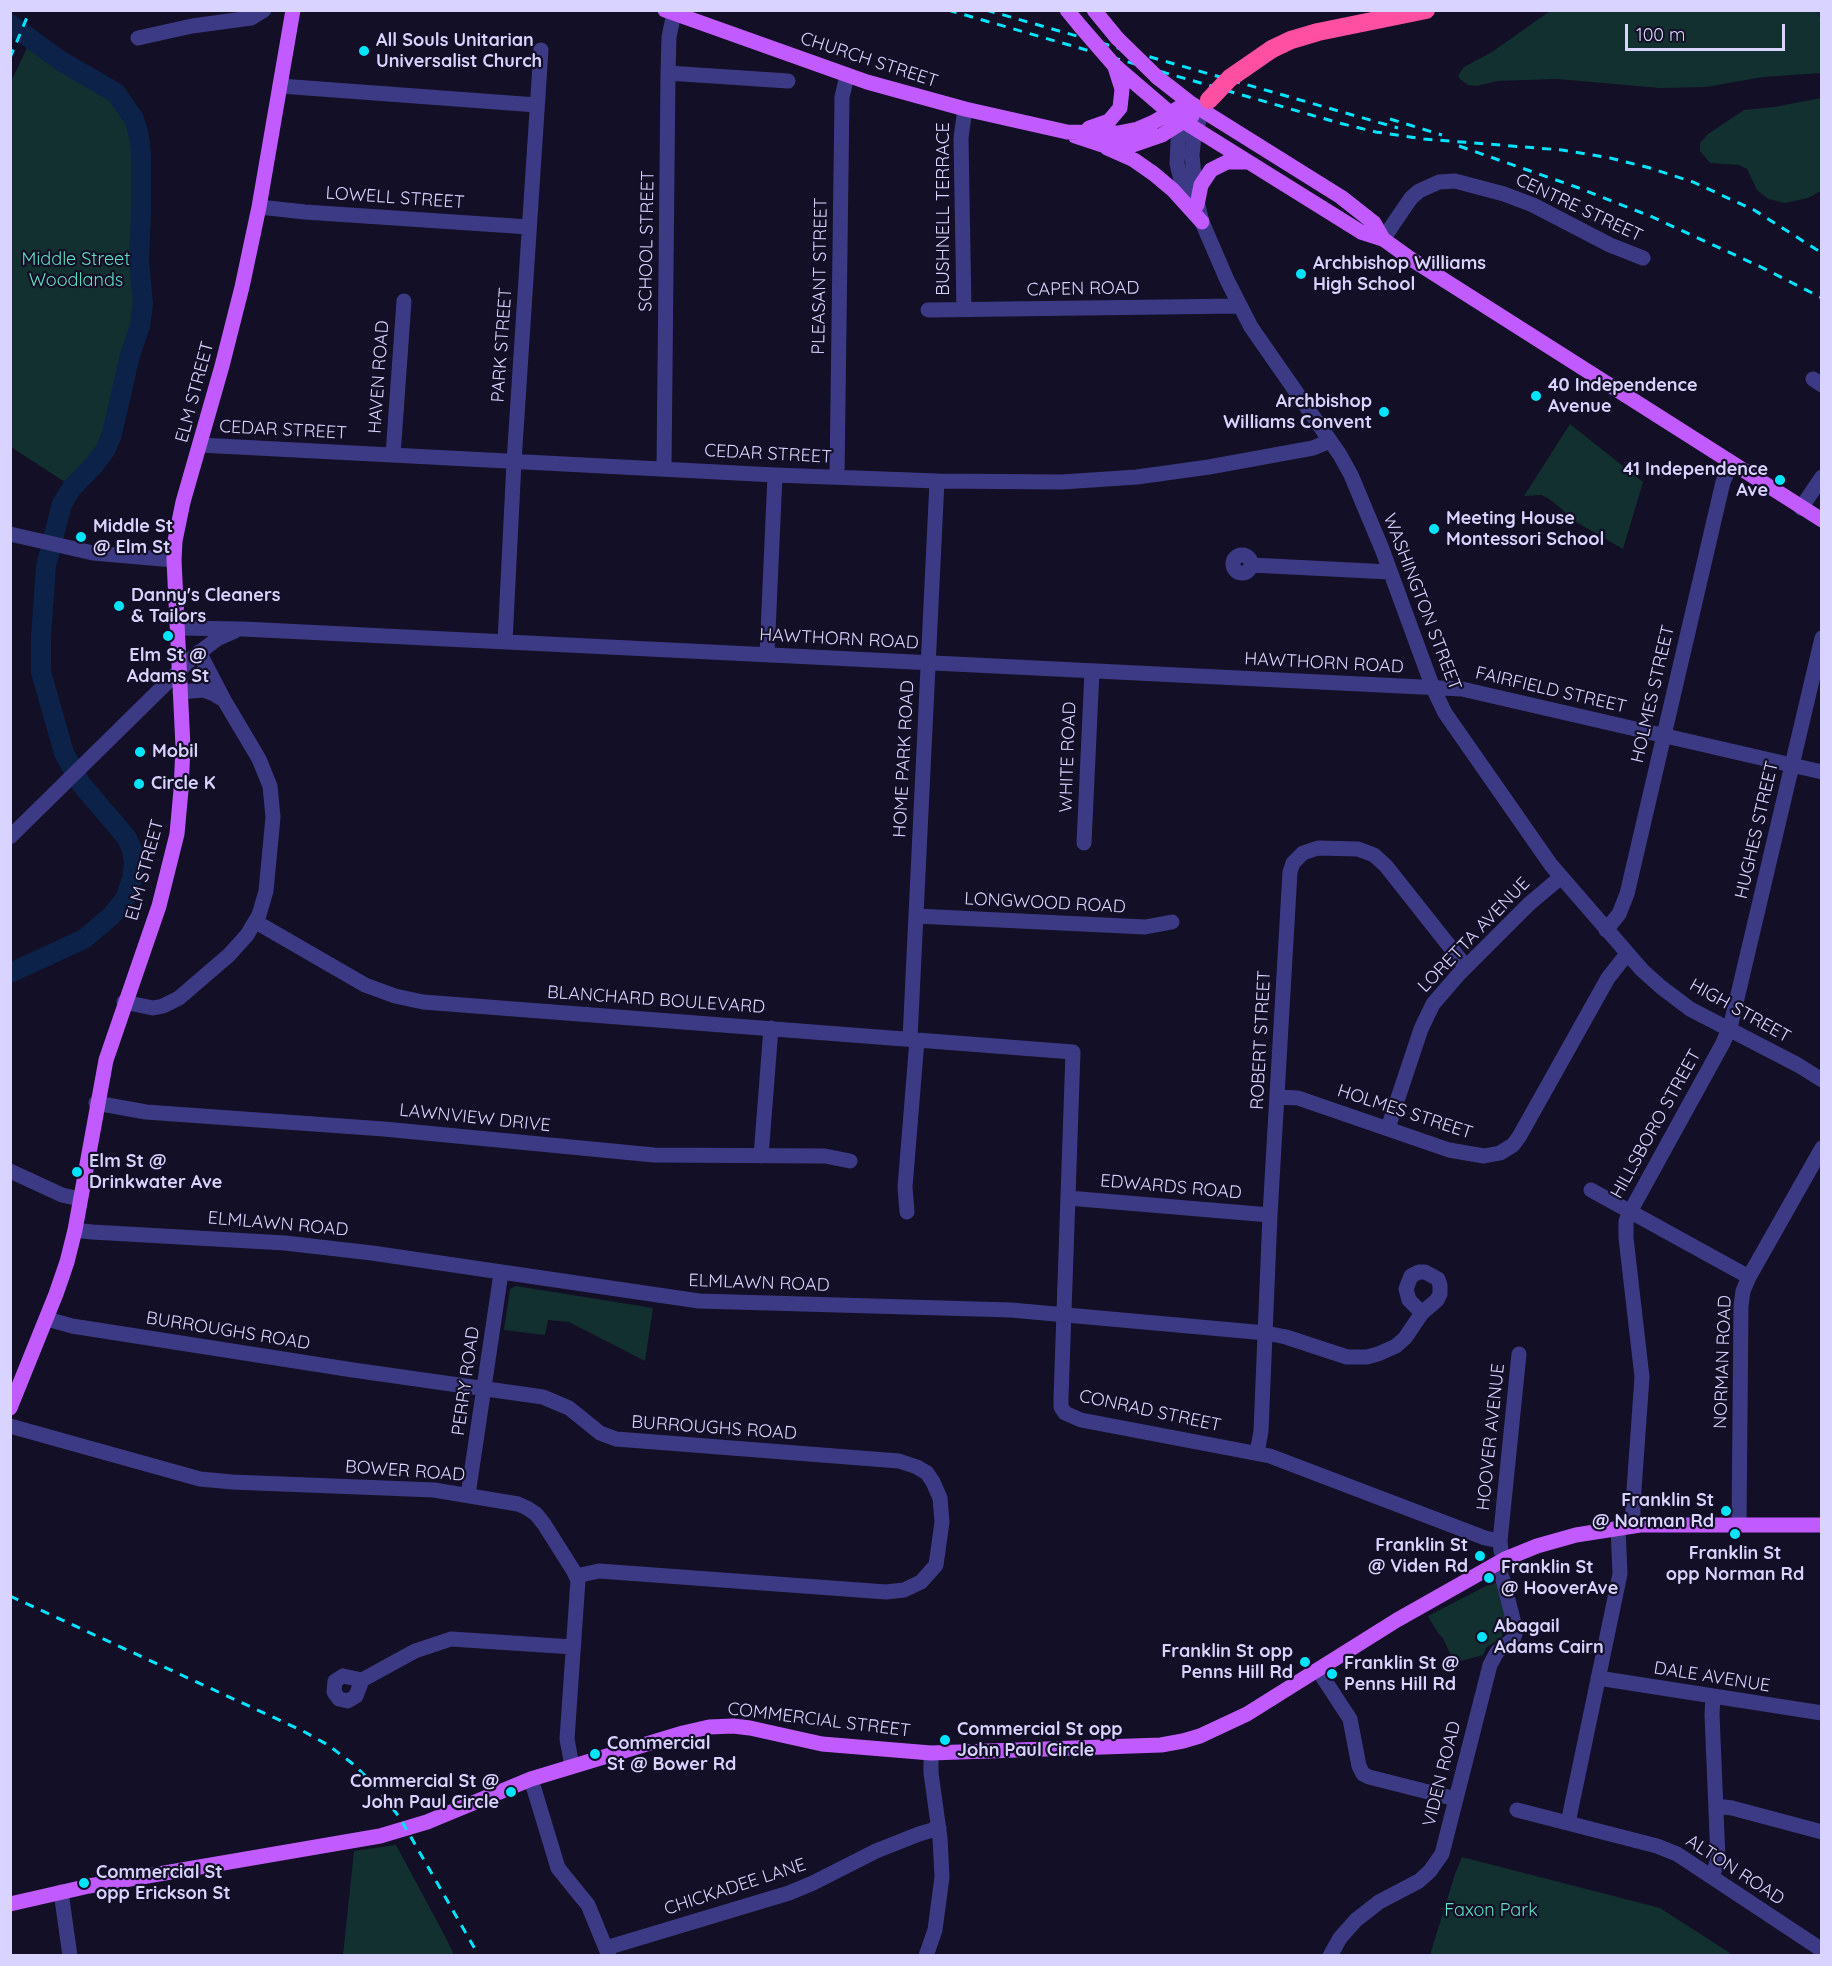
<!DOCTYPE html>
<html>
<head>
<meta charset="utf-8">
<style>
	body { margin:0 }
	#map { position:relative; width:1832px; height:1966px; overflow:hidden; background:#130f26; font-family:Quicksand,sans-serif }
	canvas { display:block }
	.frame { position:absolute; inset:0; border:12px solid #d9d4ff; pointer-events:none }
	.scale { position:absolute; left:1625px; top:24px; width:160px; height:27px; box-sizing:border-box; border:3px solid #d9d4ff; border-top:0; padding-left:8px; font-size:18px; line-height:21px; white-space:nowrap; color:#d9d4ff; -webkit-text-stroke:4px #130f26; paint-order:stroke }
</style>
</head>
<body>
<div id="map">
<canvas width="1832" height="1966"></canvas>
<div class="frame"></div>
<div class="scale">100 m</div>
</div>
<script>
const ctx = document.querySelector('canvas').getContext('2d');
ctx.lineJoin = 'round';
function fillPath(path, color) { ctx.fillStyle = color; ctx.fill(path, 'evenodd'); }
const shape = rows => new Path2D(rows.map(r => 'M' + r).join(''));
function strokePath(path, color, width, dash) { ctx.strokeStyle = color; ctx.lineWidth = width; ctx.lineCap = dash ? 'butt' : 'round'; ctx.setLineDash(dash || []); ctx.stroke(path); }
function write(font, color, halo, rows, align = 'center') {
  ctx.font = font + ' Quicksand,sans-serif'; ctx.lineWidth = 4.5; ctx.setLineDash([]); ctx.textBaseline = 'middle'; ctx.strokeStyle = halo; ctx.fillStyle = color; for (const [text, x, y, turn = 0] of rows) {
    ctx.save(); ctx.translate(x, y); ctx.rotate((+turn || 0) * Math.PI / 180); ctx.textAlign = isNaN(turn) ? turn : align; if (halo) ctx.strokeText(text, 0, 0); ctx.fillText(text, 0, 0); ctx.restore();
  }
}
const green = shape([
	[1550,11,1821,11,1821,73,1763,77,1706,87,1660,88,1557,79,1497,81,1477,86,1468,85,1461,80,1458,76,1464,67,1492,52],
	[31,39,85,76,105,85,125,103,138,127,141,214,140,326,130,355,106,449,68,484,11,447,11,82],
	[1821,98,1821,191,1808,198,1785,203,1768,199,1757,190,1747,169,1739,165,1710,163,1700,151,1700,143,1708,134,1744,110,1774,107],
	[1570,424,1643,482,1623,549,1569,518,1563,510,1548,498,1541,495,1524,496],
	[516,1286,653,1308,645,1361,569,1322,548,1320,545,1335,504,1330,510,1289],
	[1496,1583,1507,1624,1501,1638,1487,1647,1483,1655,1454,1663,1443,1638,1438,1633,1428,1616,1486,1586],
	[396,1845,446,1938,454,1955,343,1955,354,1851],
	[1462,1857,1660,1908,1733,1955,1430,1955,1455,1874]
]);
const stream = shape([
	[1816,10,1822,18]
]);
const river = shape([
	[10,24,61,61,116,93,134,119,139,136,141,155,141,214,139,260,143,304,140,326,130,355,112,434,106,449,94,465,71,489,62,504,46,566,41,636,41,672,64,753,81,784,127,838,132,850,134,862,132,879,125,899,111,916,84,939,10,973]
]);
const minor = shape([
	[138,38,192,26,251,18,264,10],
	[668,73,788,81],
	[280,86,537,105],
	[1202,110,1194,137,1192,155,1196,197,1202,222,1227,280,1251,327,1340,455,1351,475,1382,549,1433,688,1445,713,1551,865,1642,970,1661,987,1690,1009,1798,1065,1822,1080],
	[1186,112,1178,142,1177,164,1183,188,1194,210],
	[259,207,305,212,529,227],
	[1383,239,1411,198,1419,191,1439,182,1455,181,1504,194,1533,205,1610,245,1643,258],
	[928,310,1240,306],
	[964,310,961,138,965,109],
	[1813,379,1822,385],
	[200,445,775,475,937,481,1062,482,1137,477,1209,467,1313,448,1330,441],
	[393,455,404,301],
	[664,469,668,73,669,37,674,13],
	[837,477,842,97,847,76],
	[1801,508,1822,477],
	[10,534,93,553,174,560],
	'1233 564a9 9 0 1 1 18 0a9 9 0 1 1-18 0Z',
	[1251,565,1390,572],
	[178,628,243,629,1462,689,1822,772],
	[505,642,514,462,541,50],
	[767,654,775,475],
	[180,692,203,690,214,694,224,700],
	[10,837,192,658,217,639,235,631],
	[1084,843,1092,671],
	[916,916,1145,927,1172,922],
	[256,922,365,985,395,996,423,1002,1073,1052,1061,1398,1061,1407,1065,1413,1081,1420,1270,1456,1485,1538,1500,1541],
	[1606,930,1619,914,1627,894,1723,482,1731,464],
	[124,1002,153,1008,163,1006,179,998,229,955,247,935,259,915,266,891,273,817,270,786,259,759,224,700,199,652],
	[910,1039,937,481],
	[1278,1097,1298,1098,1449,1150,1484,1156,1500,1153,1513,1145,1519,1137,1608,978,1627,954],
	[96,1103,146,1112,384,1129,654,1155,825,1156,850,1161],
	[1388,1128,1421,1029,1433,1004,1458,975,1529,904,1561,877],
	[761,1156,771,1028],
	[10,1171,62,1195,80,1199],
	[1591,1190,1749,1277],
	[1068,1198,1270,1215],
	[907,1212,905,1187,917,1040],
	[75,1230,92,1232,285,1243,372,1253,699,1301,1011,1310,1266,1333,1286,1337,1347,1357,1367,1357,1378,1354,1396,1346,1405,1338,1422,1313,1437,1300,1440,1294,1440,1285,1438,1279,1425,1272,1419,1272,1411,1276,1406,1289,1409,1300,1422,1313],
	[47,1319,72,1326,353,1370,543,1397,569,1408,600,1433,616,1439,899,1461,917,1467,927,1473,933,1482,940,1498,942,1522,936,1565,921,1582,904,1590,886,1592,599,1571,576,1576],
	[10,1426,200,1479,232,1482,434,1490,518,1504,527,1508,536,1514,544,1524,573,1570,578,1580,567,1739,572,1766],
	[1257,1453,1261,1431,1270,1215,1290,872,1293,863,1303,853,1318,848,1358,849,1374,855,1386,866,1466,967],
	[468,1495,501,1273],
	[1739,1524,1741,1306,1743,1291,1749,1277,1822,1148],
	[1633,1526,1633,1504,1642,1377,1626,1238,1626,1221,1630,1212,1723,1043,1731,1024,1822,638],
	[1501,1551,1500,1541,1519,1354],
	[1318,1670,1350,1719,1359,1766,1363,1774,1369,1777,1456,1799],
	[343,1676,362,1680,356,1696,348,1701,339,1699,334,1692,335,1681,343,1676],
	[1598,1678,1822,1713],
	[362,1680,415,1651,451,1639,573,1647],
	[531,1779,558,1868,588,1905,609,1956],
	[1716,1806,1732,1808,1822,1832],
	[1517,1810,1657,1846,1677,1854,1822,1950],
	[1568,1823,1620,1574,1618,1528],
	[1712,1877,1718,1859,1712,1714,1713,1697],
	[61,1892,70,1956],
	[606,1948,789,1893,813,1883,876,1851,919,1834,939,1828],
	[926,1956,935,1930,942,1877,940,1838,931,1773,931,1753],
	[1330,1956,1340,1938,1356,1920,1379,1902,1419,1881,1430,1871,1442,1854,1490,1665,1497,1652,1513,1639,1516,1631,1503,1580,1496,1564]
]);
const major = shape([
	[665,10,867,82,965,109,1067,132,1118,133,1138,129,1152,123,1189,102],
	[1067,10,1081,27],
	[1094,10,1117,38],
	[1114,65,1170,113,1361,232,1383,239],
	[1157,77,1189,102,1341,197,1374,223,1383,239,1411,259,1822,520],
	[1089,128,1109,121,1120,108,1122,89,1115,67],
	[1075,136,1102,145,1133,145,1162,135,1192,116],
	[1107,148,1134,160,1154,174,1173,190,1202,222],
	[1197,205,1201,185,1211,170,1227,162,1248,162],
	[10,1408,56,1294,67,1262,75,1230,106,1060,159,906,177,834,181,790,183,747,174,560,175,541,183,502,222,366,242,287,259,207,293,10],
	[10,1904,89,1886,380,1836,427,1822,531,1779,683,1733,709,1727,733,1726,750,1728,822,1744,931,1753,1161,1745,1183,1741,1200,1736,1247,1714,1397,1620,1505,1559,1537,1546,1576,1535,1640,1525,1822,1525]
]);
const highway = shape([
	[1272,49,1291,40,1318,32,1426,10]
]);
const rail = shape([
	[948,10,1339,123,1376,132,1424,139,1562,150,1610,158,1650,168,1693,182,1754,210,1822,253],
	[986,10,1398,128],
	[10,58,30,10],
	[1390,119,1442,135],
	[1459,146,1576,187,1650,216,1761,267,1822,298],
	[10,1596,303,1731,328,1745,353,1764,375,1785,400,1818,479,1956]
]);
const majorBridge = shape([
	[1081,27,1114,65],
	[1117,38,1157,77]
]);
const highwayBridge = shape([
	[1209,100,1230,78,1272,49]
]);
const markers = [
	[364,51,6,"#00e5ff"],
	[1301,274,6,"#00e5ff"],
	[1536,396,6,"#00e5ff"],
	[1384,412,6,"#00e5ff"],
	[1780,480,6,"#00e5ff"],
	[1434,529,6,"#00e5ff"],
	[81,537,6,"#00e5ff"],
	[119,606,6,"#00e5ff"],
	[168,636,6,"#00e5ff"],
	[140,752,6,"#00e5ff"],
	[139,784,6,"#00e5ff"],
	[77,1172,6,"#00e5ff"],
	[1726,1511,6,"#00e5ff"],
	[1735,1534,6,"#00e5ff"],
	[1480,1556,6,"#00e5ff"],
	[1489,1578,6,"#00e5ff"],
	[1482,1637,6,"#00e5ff"],
	[1305,1662,6,"#00e5ff"],
	[1332,1674,6,"#00e5ff"],
	[945,1740,6,"#00e5ff"],
	[595,1754,6,"#00e5ff"],
	[511,1792,6,"#00e5ff"],
	[84,1883,6,"#00e5ff"]
];
const poiNames = [
	["All Souls Unitarian",376,41],
	["Universalist Church",376,62],
	["Archbishop Williams",1313,264],
	["High School",1313,285],
	["40 Independence",1548,386],
	["Avenue",1548,407],
	["Archbishop",1372,402,"right"],
	["Williams Convent",1372,423,"right"],
	["41 Independence",1768,470,"right"],
	["Ave",1768,491,"right"],
	["Meeting House",1446,519],
	["Montessori School",1446,540],
	["Middle St",93,527],
	["@ Elm St",93,548],
	["Danny's Cleaners",131,596],
	["& Tailors",131,617],
	["Elm St @",168,656,"center"],
	["Adams St",168,677,"center"],
	["Mobil",152,752],
	["Circle K",151,784],
	["Elm St @",89,1162],
	["Drinkwater Ave",89,1183],
	["Franklin St",1714,1501,"right"],
	["@ Norman Rd",1714,1522,"right"],
	["Franklin St",1468,1546,"right"],
	["@ Viden Rd",1468,1567,"right"],
	["Franklin St",1735,1554,"center"],
	["opp Norman Rd",1735,1575,"center"],
	["Franklin St",1501,1568],
	["@ HooverAve",1501,1589],
	["Abagail",1494,1627],
	["Adams Cairn",1494,1648],
	["Franklin St opp",1293,1652,"right"],
	["Penns Hill Rd",1293,1673,"right"],
	["Franklin St @",1344,1664],
	["Penns Hill Rd",1344,1685],
	["Commercial St opp",957,1730],
	["John Paul Circle",957,1751],
	["Commercial",607,1744],
	["St @ Bower Rd",607,1765],
	["Commercial St @",499,1782,"right"],
	["John Paul Circle",499,1803,"right"],
	["Commercial St",96,1873],
	["opp Erickson St",96,1894]
];
const streetNames = [
	["CHURCH STREET",869,60,18],
	["LOWELL STREET",395,198,4],
	["CENTRE STREET",1579,208,25],
	["BUSHNELL TERRACE",944,209,-90],
	["SCHOOL STREET",647,241,-89],
	["PLEASANT STREET",820,276,-89],
	["CAPEN ROAD",1083,289,-1],
	["PARK STREET",502,345,-86],
	["HAVEN ROAD",379,377,-86],
	["ELM STREET",195,392,-75],
	["CEDAR STREET",283,430,3],
	["CEDAR STREET",768,454,3],
	["WASHINGTON STREET",1422,602,69],
	["HAWTHORN ROAD",839,639,3],
	["HAWTHORN ROAD",1324,663,3],
	["FAIRFIELD STREET",1551,690,13],
	["HOLMES STREET",1653,694,-77],
	["WHITE ROAD",1068,757,-88],
	["HOME PARK ROAD",904,759,-87],
	["HUGHES STREET",1757,830,-77],
	["ELM STREET",145,870,-75],
	["LONGWOOD ROAD",1045,903,3],
	["LORETTA AVENUE",1474,935,-46],
	["BLANCHARD BOULEVARD",656,1000,4],
	["HIGH STREET",1740,1011,29],
	["ROBERT STREET",1261,1040,-87],
	["HOLMES STREET",1405,1112,18],
	["LAWNVIEW DRIVE",475,1118,6],
	["HILLSBORO STREET",1656,1124,-61],
	["EDWARDS ROAD",1171,1187,5],
	["ELMLAWN ROAD",278,1224,5],
	["ELMLAWN ROAD",759,1283,2],
	["BURROUGHS ROAD",228,1331,9],
	["NORMAN ROAD",1723,1362,-88],
	["PERRY ROAD",466,1381,-82],
	["CONRAD STREET",1150,1411,12],
	["BURROUGHS ROAD",714,1428,4],
	["HOOVER AVENUE",1491,1437,-84],
	["BOWER ROAD",405,1471,4],
	["DALE AVENUE",1712,1677,9],
	["COMMERCIAL STREET",819,1720,7],
	["VIDEN ROAD",1442,1774,-76],
	["ALTON ROAD",1735,1870,33],
	["CHICKADEE LANE",735,1887,-18]
];
const parkNames = [
	["Middle Street",76,260],
	["Woodlands",76,281],
	["Faxon Park",1491,1911]
];
fillPath(green, '#12302f');
strokePath(stream, '#0c2248', 3);
strokePath(river, '#0c2248', 20);
strokePath(minor, '#3d3a85', 15);
strokePath(major, '#c25bff', 15);
strokePath(highway, '#ff4fa3', 18);
strokePath(rail, '#00e5ff', 3, [9, 8]);
strokePath(majorBridge, '#c25bff', 15);
strokePath(highwayBridge, '#ff4fa3', 18);
for (const [x, y, r, color] of markers) { const dot = new Path2D(); dot.arc(x, y, r, 0, 2 * Math.PI); ctx.fillStyle = color; ctx.fill(dot); strokePath(dot, '#130f26', 2); }
write('bold 18px', '#d9d4ff', '#130f26', poiNames, 'left');
write('18px', '#d9d4ff', '#130f26', streetNames);
write('18px', '#5fe0c0', '#130f26', parkNames);
</script>
</body>
</html>
